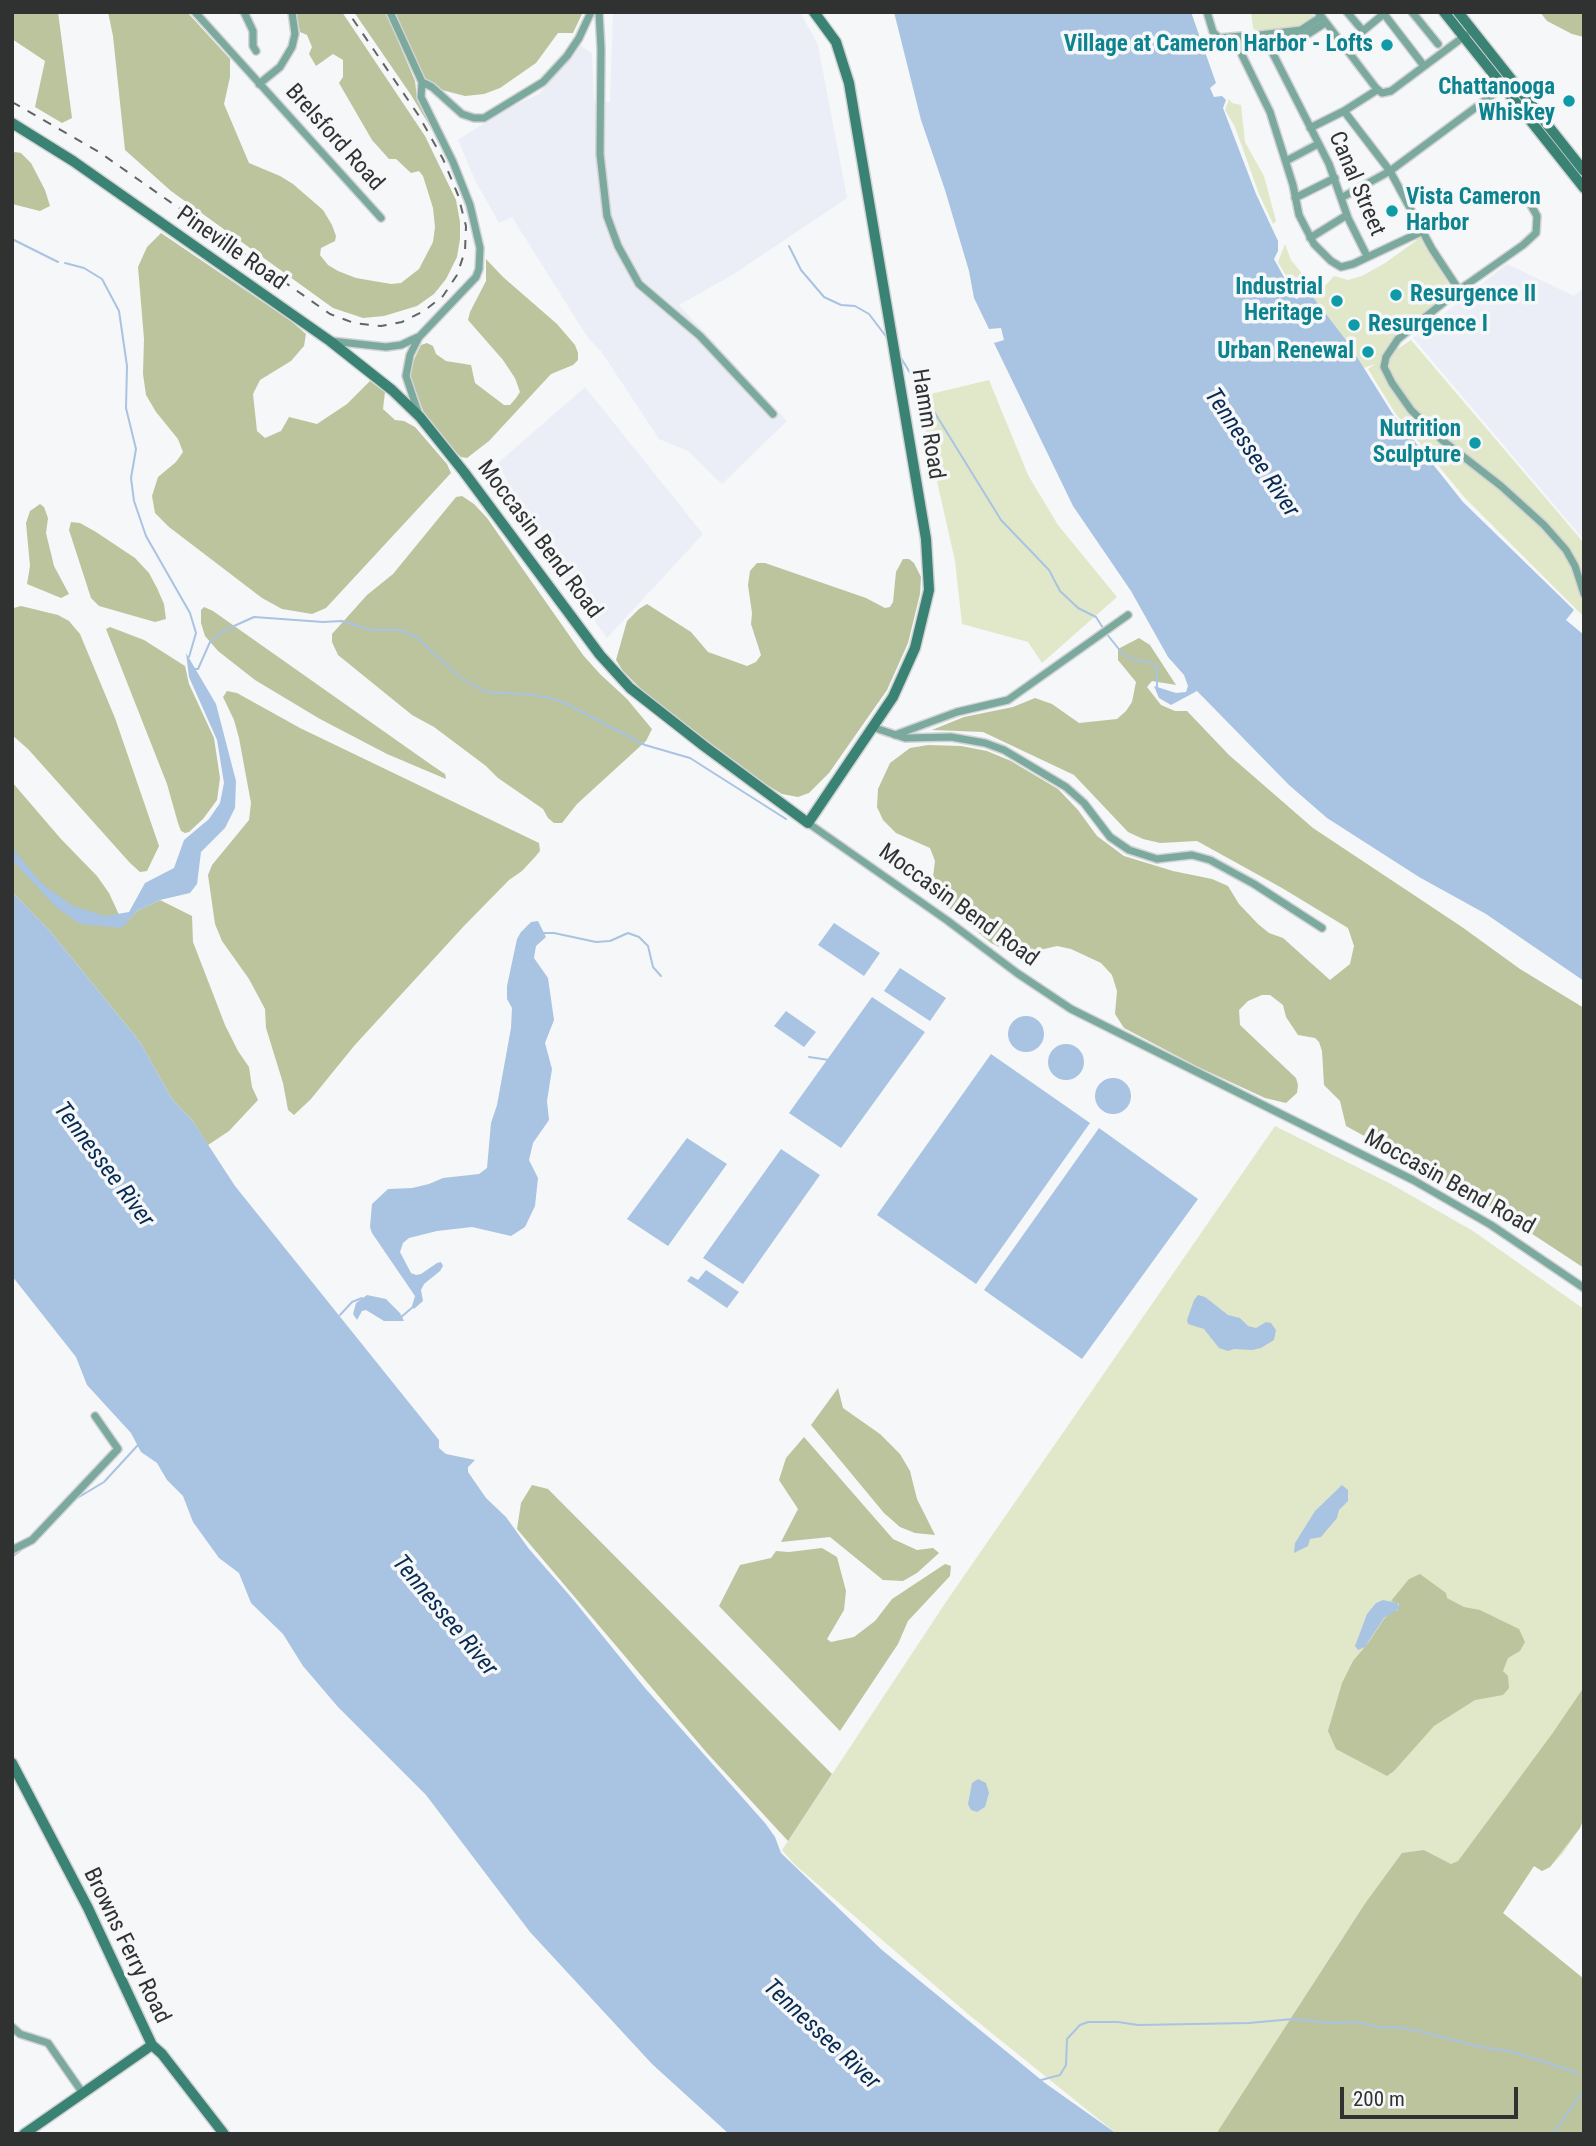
<!DOCTYPE html>
<html>
<head>
<meta charset="utf-8">
<style>
	body { margin:0 }
	#map { position:relative; width:1596px; height:2146px; overflow:hidden; background:#f6f7f8; font-family:"Roboto Condensed",sans-serif }
	canvas { display:block }
	.frame { position:absolute; inset:0; border:14px solid #303131; pointer-events:none }
	.scale { position:absolute; left:1340px; top:2087px; width:178px; height:32px; box-sizing:border-box; border:4px solid #303131; border-top:0; padding-left:9px; font-size:21px; line-height:24px; white-space:nowrap; color:#303131; -webkit-text-stroke:5px #f6f7f8; paint-order:stroke }
</style>
</head>
<body>
<div id="map">
<canvas width="1596" height="2146"></canvas>
<div class="frame"></div>
<div class="scale">200 m</div>
</div>
<script>
const ctx = document.querySelector('canvas').getContext('2d');
ctx.lineJoin = 'round';
function fillPath(path, color) { ctx.fillStyle = color; ctx.fill(path, 'evenodd'); }
const shape = rows => new Path2D(rows.map(r => 'M' + r).join(''));
function strokePath(path, color, width, dash) { ctx.strokeStyle = color; ctx.lineWidth = width; ctx.lineCap = dash ? 'butt' : 'round'; ctx.setLineDash(dash || []); ctx.stroke(path); }
function write(font, color, halo, rows, align = 'center') {
  ctx.font = font + ' "Roboto Condensed",sans-serif'; ctx.lineWidth = 7; ctx.setLineDash([]); ctx.textBaseline = 'middle'; ctx.strokeStyle = halo; ctx.fillStyle = color; for (const [text, x, y, turn = 0] of rows) {
    ctx.save(); ctx.translate(x, y); ctx.rotate((+turn || 0) * Math.PI / 180); ctx.textAlign = isNaN(turn) ? turn : align; if (halo) ctx.strokeText(text, 0, 0); ctx.fillText(text, 0, 0); ctx.restore();
  }
}
const built = shape([
	[613,12,800,12,818,45,847,198,734,274,679,305,787,421,722,484,688,451,659,439,601,351,588,338,512,217,499,223,475,180,458,140,504,110,539,94,579,44,592,54,594,102,610,102],
	[1507,264,1574,296,1584,287,1584,540,1413,338],
	[585,387,703,534,607,638,538,541,498,463]
]);
const green = shape([
	[1251,12,1313,12,1313,19,1303,26,1257,31,1253,28],
	[1229,99,1232,103,1241,105,1245,142,1264,176,1276,221,1273,224,1259,194,1235,127,1225,110],
	[1420,236,1452,290,1402,330,1386,351,1384,358,1411,340,1584,543,1584,617,1464,497,1395,413,1368,369,1375,364,1364,368,1349,344,1310,293,1298,297,1278,262,1285,244,1291,260,1304,276,1322,289,1334,276,1348,280,1362,276,1385,263,1417,240,1416,237],
	[989,380,1028,475,1058,525,1117,597,1042,663,1028,642,962,624,955,561,918,397],
	[1275,1126,1391,1184,1473,1231,1584,1309,1584,1817,1580,1828,1563,1853,1550,1867,1542,1871,1534,1866,1503,1913,1584,1979,1584,2134,1447,1868,1460,1865,1535,1758,1458,1861,1451,1864,1424,1850,1364,1905,1216,2134,1117,2134,968,2014,794,1864,782,1850,948,1599]
]);
const forest = shape([
	[12,12,58,12,72,118,62,123,35,107,45,61,12,39],
	[108,12,187,12,230,59,230,77,224,104,249,163,280,176,293,184,323,210,332,225,336,236,335,241,321,248,320,255,328,265,338,271,356,278,391,284,401,283,419,269,433,242,435,227,433,208,423,176,419,171,411,173,396,159,389,159,372,140,339,83,343,77,343,60,333,54,316,66,309,54,312,47,307,35,300,32,296,12,342,12,425,136,456,200,460,222,460,239,457,257,446,279,434,294,417,306,384,316,363,318,333,308,171,191,125,150,113,36],
	[354,12,386,12,415,81,417,98,439,141,411,95],
	[395,12,583,12,573,33,558,33,536,63,500,88,484,94,465,96,442,90,424,78],
	[1540,12,1584,12,1584,37,1572,34,1547,21],
	[15,152,21,153,31,163,45,190,50,206,40,211,12,204,12,154],
	[161,233,291,321,306,334,304,346,291,361,260,380,253,394,257,431,265,438,281,431,289,417,317,424,347,404,370,381,385,392,383,409,395,420,404,421,415,427,447,464,451,473,326,608,312,614,282,609,262,598,169,527,155,513,152,496,158,477,176,462,183,452,178,439,156,412,146,395,143,374,144,339,138,267,147,247],
	[486,259,503,277,557,324,575,345,578,353,578,360,573,365,551,374,489,441,467,458,461,457,452,449,424,413,410,377,410,368,421,345,427,343,433,346,436,354,446,361,471,365,475,383,504,405,510,405,516,398,520,392,515,378,503,360,468,320,470,312,486,281],
	[462,496,474,504,487,518,583,655,600,674,627,699,652,729,646,741,577,804,562,823,554,823,548,818,543,809,498,778,486,766,434,727,412,715,338,655,332,642,332,634,367,595,393,574,456,497],
	[40,504,44,507,48,518,46,533,54,566,69,594,61,598,27,584,30,566,26,523,30,511],
	[71,522,80,523,96,532,135,558,149,573,157,588,164,604,166,619,155,622,99,606,91,598,69,530],
	[903,559,909,559,914,563,921,577,920,594,908,643,887,690,829,773,809,793,798,797,782,794,755,778,679,723,646,694,623,671,616,660,627,621,639,609,647,604,691,632,708,652,747,666,756,662,761,655,751,624,752,613,748,585,750,571,757,563,765,563,866,598,885,608,890,607,893,602,896,572],
	[21,606,58,615,69,621,80,634,115,718,159,846,147,871,140,872,130,863,28,749,12,735,12,613,14,608],
	[204,607,213,611,433,766,445,774,446,779,387,754,320,719,255,680,218,651,205,636,201,623,201,610],
	[110,627,144,640,185,666,189,684,214,738,220,778,217,800,203,819,189,832,185,833,181,831,178,823,167,784,106,629],
	[1139,638,1150,645,1176,685,1152,681,1147,687,1161,705,1175,711,1187,711,1229,755,1313,828,1462,927,1520,969,1584,1008,1584,1268,1479,1199,1346,1126,1340,1101,1324,1085,1322,1051,1319,1042,1315,1038,1298,1035,1286,1017,1283,1005,1270,995,1262,995,1248,1001,1239,1010,1240,1025,1296,1078,1298,1085,1297,1093,1286,1103,1265,1098,1198,1067,1124,1028,1115,1014,1117,991,1112,975,1101,963,1071,949,1057,946,1027,953,1009,952,991,943,931,893,935,861,930,848,896,833,883,820,877,807,878,789,890,763,910,748,928,745,961,746,987,751,1011,761,1058,789,1078,810,1097,836,1124,856,1173,871,1212,879,1228,886,1239,904,1258,924,1269,933,1283,938,1330,980,1350,964,1354,946,1348,928,1282,888,1197,841,1160,843,1143,839,1128,832,1074,775,983,732,932,730,964,717,1013,707,1035,698,1052,704,1079,723,1117,719,1126,711,1132,702,1136,682,1118,660,1118,649],
	[227,691,237,693,300,728,539,843,540,851,535,857,522,871,509,880,463,927,354,1046,311,1099,294,1115,288,1110,283,1083,266,1028,265,1009,249,979,222,941,215,924,208,875,212,865,249,820,251,803,239,738,234,720,223,697],
	[12,782,61,839,97,876,109,893,121,919,128,921,137,911,160,900,192,916,193,942,225,1025,238,1051,249,1067,252,1087,258,1100,229,1131,208,1145,192,1120,172,1099,140,1042,49,930,12,892],
	[838,1388,843,1408,880,1434,900,1454,910,1471,917,1499,935,1535,915,1533,900,1527,884,1513,811,1425],
	[804,1437,893,1539,917,1550,933,1548,939,1553,917,1573,903,1581,883,1580,830,1537,781,1542,798,1509,779,1480,786,1458],
	[532,1485,548,1489,832,1774,788,1841,707,1753,517,1529,521,1503],
	[822,1548,837,1557,846,1591,844,1610,827,1639,831,1642,854,1637,875,1621,892,1599,945,1564,951,1566,950,1576,908,1621,898,1644,840,1731,719,1606,740,1565,771,1558,776,1551,789,1552],
	[1420,1574,1446,1593,1447,1598,1464,1607,1480,1610,1519,1629,1525,1642,1520,1651,1508,1658,1503,1671,1508,1676,1509,1688,1503,1695,1475,1700,1434,1726,1394,1771,1387,1776,1336,1749,1328,1731,1342,1683,1353,1661,1369,1642,1384,1619,1391,1612,1398,1610,1399,1604,1391,1601,1409,1579],
	[1584,1687,1584,1817,1580,1828,1550,1867,1542,1871,1534,1866,1503,1913,1584,1979,1584,2134,1216,2134,1364,1905,1402,1853,1424,1850,1451,1864,1458,1861,1552,1734]
]);
const water = shape([
	[894,12,1191,12,1216,83,1210,88,1214,97,1222,96,1226,100,1223,108,1256,194,1278,241,1278,251,1274,259,1296,299,1310,293,1349,344,1392,413,1463,502,1574,610,1566,620,1584,635,1584,981,1486,914,1419,877,1327,818,1289,785,1197,691,1171,705,1159,698,1154,686,1176,693,1186,692,1188,686,1184,675,1168,657,1131,591,1073,506,994,343,1004,340,1001,328,989,329,974,298,969,271,945,190,921,120],
	[186,653,216,704,236,781,235,808,225,828,201,852,197,884,190,893,160,900,137,911,122,928,80,924,56,907,12,860,12,847,41,883,73,906,105,916,129,912,145,883,174,868,184,840,209,819,220,803,224,783,217,740,189,677],
	[12,892,49,930,140,1042,172,1099,192,1120,235,1186,439,1440,439,1448,446,1454,475,1460,468,1467,468,1472,486,1498,506,1517,529,1549,571,1597,645,1688,765,1823,775,1837,781,1853,882,1950,1045,2083,1117,2134,729,2134,652,2064,530,1932,426,1795,338,1707,303,1666,283,1634,251,1603,239,1573,219,1558,193,1522,183,1496,167,1480,157,1463,141,1452,131,1433,87,1385,76,1357,12,1276],
	[538,921,546,937,536,946,534,958,548,978,554,1020,545,1043,552,1069,547,1101,549,1120,533,1143,529,1160,538,1178,535,1206,525,1227,511,1236,472,1227,437,1231,409,1238,403,1243,400,1252,411,1273,416,1275,421,1274,437,1263,441,1262,443,1266,440,1271,424,1284,421,1290,423,1301,414,1309,412,1306,415,1296,372,1233,370,1227,372,1204,388,1189,412,1188,429,1184,443,1178,479,1174,487,1168,491,1123,497,1105,511,1028,512,1008,507,999,507,986,517,939,521,932,531,922],
	[834,923,880,953,864,976,818,945],
	[900,968,946,998,930,1021,884,991],
	[872,997,925,1032,841,1148,789,1113],
	[786,1011,816,1032,804,1047,774,1026],
	'1008 1034a18 18 0 1 1 36 0a18 18 0 1 1-36 0Z',
	'1048 1062a18 18 0 1 1 36 0a18 18 0 1 1-36 0Z',
	[991,1054,1090,1123,976,1284,877,1215],
	'1095 1096a18 18 0 1 1 36 0a18 18 0 1 1-36 0Z',
	[1099,1128,1198,1199,1082,1359,984,1290],
	[687,1138,727,1164,668,1246,627,1219],
	[781,1149,820,1175,743,1284,703,1258],
	[706,1270,739,1292,727,1308,687,1281,691,1276,698,1280],
	[367,1295,386,1299,400,1313,404,1321,384,1321,366,1310,362,1311,357,1320,353,1314,356,1303],
	[1198,1295,1205,1297,1228,1315,1240,1318,1248,1326,1256,1328,1266,1322,1271,1323,1276,1330,1274,1340,1261,1348,1252,1350,1234,1349,1228,1351,1219,1348,1204,1329,1188,1324,1187,1320,1194,1300],
	[1342,1485,1348,1490,1348,1501,1339,1510,1337,1518,1321,1537,1310,1539,1308,1546,1294,1553,1295,1543,1315,1511],
	[1383,1600,1397,1603,1400,1608,1384,1618,1365,1647,1358,1650,1355,1646,1367,1614,1376,1603],
	[978,1779,986,1783,989,1793,985,1807,977,1812,971,1810,968,1804,972,1783]
]);
const stream = shape([
	[12,239,58,262],
	[789,246,801,270,824,297,841,305,855,306,869,314,888,339],
	[65,263,84,268,102,279,119,311,127,366,126,408,136,449,131,478,134,501,146,536,190,613,196,633,189,657],
	[901,358,1001,520,1049,570,1060,591,1078,608,1096,617,1103,628],
	[1106,633,1122,653,1134,660,1150,662,1157,667,1157,687],
	[194,669,198,669,210,642,223,631,254,617,323,622,342,621,370,630,400,630,416,637,461,678,486,692,536,695,561,701,645,745,690,758,786,819],
	[543,933,554,933,596,942,610,941,628,933,639,937,648,946,653,967,661,976],
	[809,1057,829,1060],
	[340,1315,352,1302,362,1298],
	[400,1318,414,1306],
	[74,1500,104,1482,138,1445],
	[41,1535,56,1519],
	[12,1557,25,1547],
	[1041,2080,1060,2075,1066,2065,1067,2039,1080,2025,1088,2022,1118,2022,1138,2025,1249,2023,1293,2019,1329,2023,1358,2022,1381,2028,1395,2027,1419,2031,1481,2047,1513,2052,1578,2073],
	[1553,2134,1584,2090]
]);
const street = shape([
	[195,12,381,218],
	[244,12,253,31,253,46,256,51],
	[390,12,422,82],
	[599,12,601,49,600,154,607,216,618,246,639,284,700,336,773,414],
	[1207,12,1213,32,1219,38,1241,36,1245,39,1240,46,1242,55,1270,112,1293,185,1299,215,1314,244,1331,261,1341,267,1353,264,1423,231],
	[1318,12,1376,88,1382,93,1391,91,1466,35],
	[1347,12,1363,31,1386,12],
	[1412,12,1438,44],
	[1384,14,1424,66],
	[1243,37,1301,30,1321,17],
	[1266,40,1329,164,1348,218,1367,256],
	[1244,42,1305,36,1325,23],
	[422,82,432,87,462,114,474,118,484,118,543,82,567,56,579,38,591,12],
	[259,84,280,67,292,47,295,34,292,12],
	[1344,111,1390,171,1432,249,1459,290],
	[1310,128,1344,111,1377,90],
	[1286,161,1318,144],
	[1295,198,1335,178],
	[1341,198,1390,171,1506,85],
	[1528,200,1537,216,1536,233,1523,245,1459,290,1398,339,1386,357,1384,367,1392,383,1411,410,1442,440,1501,486,1544,525,1566,550,1575,566,1584,594],
	[1310,238,1347,215],
	[331,341,386,347,401,345,418,337],
	[419,415,406,376,410,355,419,337,476,277,479,269,480,248,470,205,453,162,421,97,422,82],
	[872,727,905,738,951,737,985,743,1004,750,1066,787,1084,803,1110,837,1129,850,1157,859,1192,855,1210,860,1254,884,1322,928],
	[895,735,957,712,1008,700,1128,615],
	[808,823,948,921,1017,973,1071,1009,1413,1180,1491,1225,1584,1288],
	[12,1550,32,1540,118,1449,95,1416],
	[12,2027,20,2034,48,2043,82,2092]
]);
const secondary = shape([
	[1444,12,1584,188],
	[1458,12,1584,171],
	[12,123,73,161,330,341,392,390,420,417,464,472,600,655,630,688,704,746,808,823,893,697,915,648,929,590,926,539,849,83,836,42,814,12],
	[12,1763,88,1908,152,2045,162,2054,224,2134],
	[24,2134,152,2045]
]);
const rail = shape([
	[12,102,99,152,330,314,354,323,381,326,402,322,424,311,443,296,457,275,465,251,466,226,458,195,443,159,419,116,348,12]
]);
const markers = [
	[1387,45,7,"#0f9aa8"],
	[1569,101,7,"#0f9aa8"],
	[1392,211,7,"#0f9aa8"],
	[1396,295,7,"#0f9aa8"],
	[1337,301,7,"#0f9aa8"],
	[1354,325,7,"#0f9aa8"],
	[1368,352,7,"#0f9aa8"],
	[1475,443,7,"#0f9aa8"]
];
const cultureNames = [
	["Village at Cameron Harbor - Lofts",1373,45],
	["Chattanooga",1555,88],
	["Whiskey",1555,114],
	["Vista Cameron",1406,198,"left"],
	["Harbor",1406,224,"left"],
	["Industrial",1323,288],
	["Heritage",1323,314],
	["Resurgence II",1410,295,"left"],
	["Resurgence I",1368,325,"left"],
	["Urban Renewal",1354,352],
	["Nutrition",1461,430],
	["Sculpture",1461,456]
];
const streetNames = [
	["Brelsford Road",334,138,48],
	["Canal Street",1356,184,67],
	["Pineville Road",231,249,35],
	["Hamm Road",927,424,81],
	["Moccasin Bend Road",539,540,53],
	["Moccasin Bend Road",958,906,36],
	["Moccasin Bend Road",1449,1183,29],
	["Browns Ferry Road",126,1946,64]
];
const waterNames = [
	["Tennessee River",1251,453,56],
	["Tennessee River",103,1165,53],
	["Tennessee River",444,1616,50],
	["Tennessee River",821,2035,43]
];
fillPath(built, '#ebeef7');
fillPath(green, '#e1e8ca');
fillPath(forest, '#bbc49d');
fillPath(water, '#a9c3e2');
strokePath(stream, '#a9c3e2', 2);
strokePath(street, '#d2d3d4', 10);
strokePath(secondary, '#d2d3d4', 13);
strokePath(street, '#7ca99d', 7);
strokePath(secondary, '#3a8273', 10);
strokePath(rail, '#636464', 2, [9, 9]);
for (const [x, y, r, color] of markers) { const dot = new Path2D(); dot.arc(x, y, r, 0, 2 * Math.PI); ctx.fillStyle = color; ctx.fill(dot); strokePath(dot, '#f6f7f8', 2.5); }
write('bold 23px', '#0d838f', '#f6f7f8', cultureNames, 'right');
write('23px', '#303131', '#f6f7f8', streetNames);
write('italic 24px', '#062a52', '#f6f7f8', waterNames);
</script>
</body>
</html>
